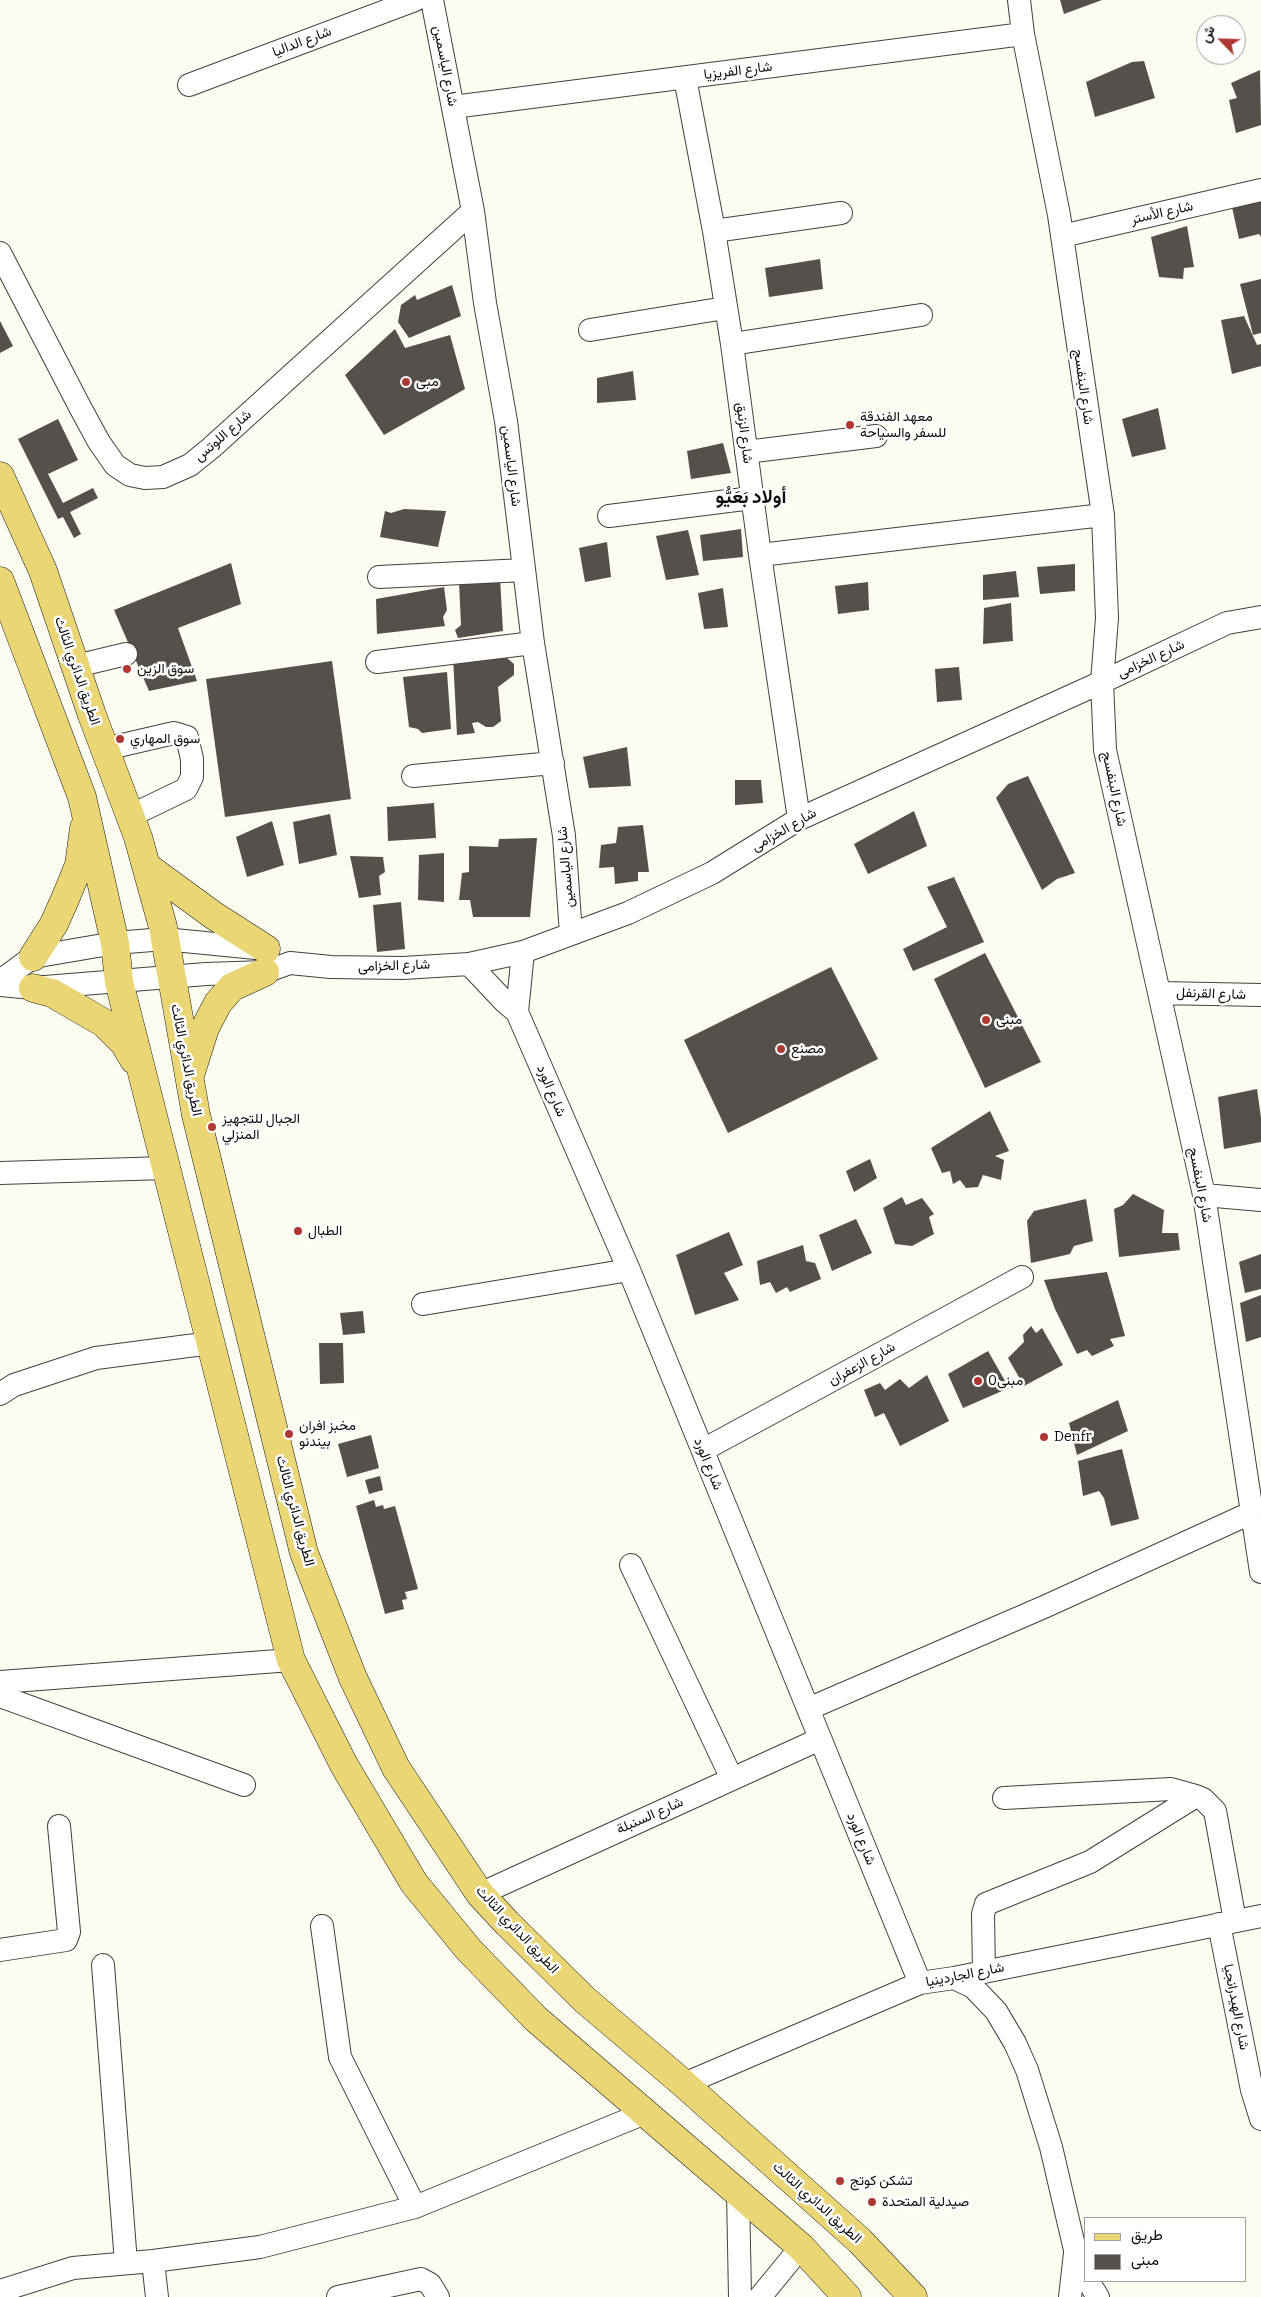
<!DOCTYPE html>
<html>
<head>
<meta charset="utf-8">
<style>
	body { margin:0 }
	#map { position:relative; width:1261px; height:2297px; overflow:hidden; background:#fdfcf0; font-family:Bitter,Vazirmatn,serif }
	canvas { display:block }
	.legend { position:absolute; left:1084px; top:2217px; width:162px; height:65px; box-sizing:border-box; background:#fff; border:1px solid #9f9f9f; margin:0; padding:6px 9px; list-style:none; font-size:15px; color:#0e0e0e }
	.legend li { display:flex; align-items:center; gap:10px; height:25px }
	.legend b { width:25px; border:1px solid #9f9f9f }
	.north { position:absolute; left:1196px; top:15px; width:50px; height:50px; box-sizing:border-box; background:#fff; border:1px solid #9f9f9f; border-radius:50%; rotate:294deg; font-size:14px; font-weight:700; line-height:20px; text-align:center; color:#0e0e0e }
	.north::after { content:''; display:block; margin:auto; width:18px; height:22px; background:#af3835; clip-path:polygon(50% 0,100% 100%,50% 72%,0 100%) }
</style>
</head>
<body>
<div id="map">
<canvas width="1261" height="2297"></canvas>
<ul class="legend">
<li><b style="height:6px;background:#ead674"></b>طريق</li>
<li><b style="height:14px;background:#55504b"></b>مبنى</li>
</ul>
<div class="north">ش</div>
</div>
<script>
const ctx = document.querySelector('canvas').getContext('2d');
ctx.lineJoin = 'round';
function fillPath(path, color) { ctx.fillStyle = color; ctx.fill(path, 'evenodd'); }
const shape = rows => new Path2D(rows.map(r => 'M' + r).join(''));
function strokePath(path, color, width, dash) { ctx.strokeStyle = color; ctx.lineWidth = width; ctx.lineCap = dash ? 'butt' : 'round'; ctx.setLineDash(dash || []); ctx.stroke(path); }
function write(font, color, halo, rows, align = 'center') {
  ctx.font = font + ' Bitter,Vazirmatn,serif'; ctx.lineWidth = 5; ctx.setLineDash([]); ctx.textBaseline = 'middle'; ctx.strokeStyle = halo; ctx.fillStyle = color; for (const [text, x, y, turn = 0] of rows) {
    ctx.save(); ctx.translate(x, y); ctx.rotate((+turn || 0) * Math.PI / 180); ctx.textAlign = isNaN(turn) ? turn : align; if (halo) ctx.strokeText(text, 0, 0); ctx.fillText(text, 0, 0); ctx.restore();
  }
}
const building = shape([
	[1060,0,1102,0,1064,14],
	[1144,61,1155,98,1095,117,1086,82,1132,62],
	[1260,70,1261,125,1236,133,1229,100,1237,98,1231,83],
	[1261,200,1261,237,1259,234,1239,239,1232,207],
	[1187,226,1194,267,1184,268,1183,279,1159,277,1151,237],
	[820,259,823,289,769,297,765,268],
	[1261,279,1261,333,1253,335,1240,284],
	[452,285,461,316,409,338,398,322,401,305,415,295,417,300],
	[1244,316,1257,345,1261,344,1261,366,1232,374,1221,320],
	[0,321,13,346,0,353],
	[395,329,405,348,450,335,465,389,384,435,345,375],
	[633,371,636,400,597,403,597,378],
	[1158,408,1166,449,1132,457,1122,419],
	[58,419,78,460,48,474,63,503,93,488,98,498,70,512,81,534,74,538,63,517,58,519,18,439],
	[723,443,731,473,691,479,687,451],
	[404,509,446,511,438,547,380,537,385,511,391,513],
	[741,529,743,557,703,561,700,535],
	[688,530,699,575,666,580,656,536],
	[607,542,611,577,585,582,579,548],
	[231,563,241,604,178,628,197,681,149,691,114,610],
	[1075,564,1075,591,1040,594,1037,567],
	[1016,571,1019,597,983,600,983,575],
	[500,578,503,631,458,638,455,630,461,625,459,582],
	[868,582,869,610,838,614,835,586],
	[444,587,447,610,443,617,445,626,377,634,376,599],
	[723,588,728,627,704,629,698,593],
	[1011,603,1013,641,983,644,984,608],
	[453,657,473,661,507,658,514,664,514,675,498,687,501,721,493,727,486,727,478,722,472,723,475,733,457,735],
	[332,661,351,799,225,817,206,679],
	[959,667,962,700,937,702,935,669],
	[447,672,451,729,422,733,418,729,409,727,403,677],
	[627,747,631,786,589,788,583,757],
	[1028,776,1075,873,1057,879,1042,890,996,798,1008,784],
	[735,780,761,780,763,803,735,805],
	[434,803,436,838,388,841,387,807],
	[914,811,927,846,868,874,854,844],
	[330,814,337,855,299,864,293,822],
	[272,821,284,865,247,877,236,837],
	[643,825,649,872,638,872,638,881,615,884,614,867,599,868,601,845,616,843,618,827],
	[537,838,530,917,473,917,470,900,459,900,462,873,469,872,469,846,498,847,499,839],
	[444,853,444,902,418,900,419,855],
	[350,856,383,857,385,872,379,876,381,895,359,898],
	[954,877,984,942,913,971,903,949,947,927,927,887],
	[401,902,405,949,377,952,373,905],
	[985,953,1041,1062,985,1088,934,979],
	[831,967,878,1059,728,1133,684,1040],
	[1257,1089,1261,1118,1261,1142,1224,1149,1218,1097],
	[990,1111,1009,1151,995,1156,1004,1160,1001,1180,983,1175,978,1187,966,1188,960,1180,953,1184,950,1171,942,1173,931,1148],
	[870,1159,877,1178,854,1192,846,1171],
	[1133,1194,1164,1210,1162,1233,1178,1233,1180,1250,1119,1257,1114,1209,1123,1205],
	[902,1197,906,1205,922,1198,934,1214,929,1217,934,1234,912,1246,895,1244,883,1208],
	[1086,1199,1093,1241,1074,1246,1070,1254,1031,1263,1027,1221,1034,1211],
	[856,1219,872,1253,832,1271,819,1235],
	[729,1232,743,1265,724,1273,739,1300,695,1315,676,1255],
	[803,1245,806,1261,815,1263,821,1279,790,1292,787,1287,776,1293,770,1282,760,1285,757,1261],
	[1261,1254,1261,1289,1245,1293,1239,1262],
	[1107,1272,1125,1336,1110,1339,1114,1346,1092,1356,1087,1350,1077,1354,1055,1309,1044,1280],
	[1261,1295,1261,1337,1246,1342,1240,1303],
	[363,1311,365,1333,343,1335,340,1313],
	[1031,1326,1036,1333,1042,1328,1063,1365,1024,1386,1008,1358,1024,1342,1023,1335],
	[319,1343,343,1343,344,1383,320,1384],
	[988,1351,1009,1388,963,1408,948,1374],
	[927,1375,949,1421,900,1446,884,1413,875,1417,864,1390,880,1383,885,1390,900,1379,909,1388],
	[1118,1400,1128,1431,1077,1455,1069,1423],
	[371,1435,379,1468,347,1477,338,1444],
	[1122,1449,1139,1519,1111,1526,1104,1498,1099,1491,1083,1496,1078,1461],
	[380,1476,383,1490,369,1494,365,1480],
	[374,1500,376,1507,383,1505,384,1509,395,1506,418,1589,405,1592,407,1599,402,1600,404,1609,385,1614,356,1506]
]);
const minor = shape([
	[432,0,473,211,485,303,506,421,533,643,564,836,571,934],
	[1019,0,1023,34,1059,215,1103,515,1107,618,1102,682,1105,750,1204,1195,1261,1572],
	[685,78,714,231,732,344,760,555,799,819],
	[189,85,415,0],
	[453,107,1023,34],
	[714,231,841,213],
	[1062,236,1261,190],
	[0,253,81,409,99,442,115,465,130,475,145,478,163,477,190,465,211,448,473,211],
	[590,330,725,308],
	[732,344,921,315],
	[746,452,876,436],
	[609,516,752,498],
	[760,555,1103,515],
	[379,577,524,570],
	[377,662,533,643],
	[76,666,126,654],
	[105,749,174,733,187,737,192,759,192,777,186,789,130,816],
	[413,776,553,763],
	[469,964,504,1001,517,1012,629,1270,920,1983],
	[0,981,33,957,115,943,164,939,266,949],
	[0,985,33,988,206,974,265,972,290,963,331,967,403,968,469,964,523,952,628,913,712,873,799,819,1102,682,1227,623,1261,617],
	[1160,993,1261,995],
	[517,1012,523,952],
	[0,1173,166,1168],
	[1204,1195,1261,1200],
	[423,1304,629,1270],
	[0,1394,14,1385,96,1358,211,1343],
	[703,1450,1022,1277],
	[631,1565,732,1779],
	[0,1682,291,1660],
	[0,1696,244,1785],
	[808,1709,1044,1607,1253,1512],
	[1004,1798,1171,1789,1196,1796],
	[480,1894,820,1739],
	[1219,1924,1252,2090,1261,2119],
	[322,1926,340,2057,415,2207],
	[0,1950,66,1940,69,1932,59,1826],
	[103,1965,126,2263],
	[984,1972,983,1914,986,1904,1090,1862,1196,1796,1203,1799,1215,1811,1235,1921],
	[954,1978,973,1987,996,2011,1015,2043,1027,2070,1051,2147,1075,2250,1085,2273],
	[684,2084,920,1983,954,1978,1261,1916],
	[738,2192,740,2297],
	[153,2261,157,2297],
	[1088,2281,1098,2297],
	[0,2291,73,2268,153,2261,260,2247,415,2207,645,2113],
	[338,2297,421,2279,430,2284,438,2297],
	[760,2297,801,2247],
	[1070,2297,1075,2253]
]);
const major = shape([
	[0,476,43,571,92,715,138,837,163,927,196,1115,304,1553,353,1678,396,1768,480,1894,507,1923,585,2000,684,2084,860,2241,913,2297],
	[0,581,82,797,115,943,119,982,291,1660,344,1765,414,1883,469,1950,536,2019,801,2247,847,2297],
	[146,866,213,915,266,949],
	[33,957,54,924,66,897,79,865,84,828],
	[33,988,52,993,104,1023,124,1043,134,1060],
	[191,1072,205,1028,218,1003,232,987,265,972]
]);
const markers = [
	[406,382,5,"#af3835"],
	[850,425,5,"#af3835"],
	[127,669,5,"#af3835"],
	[120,739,5,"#af3835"],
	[986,1020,5,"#af3835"],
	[781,1049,5,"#af3835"],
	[212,1127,5,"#af3835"],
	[298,1231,5,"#af3835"],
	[978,1381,5,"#af3835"],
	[289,1434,5,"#af3835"],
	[1044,1437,5,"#af3835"],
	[840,2181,5,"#af3835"],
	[872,2202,5,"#af3835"]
];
const streetNames = [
	["شارع الداليا",302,42,-21],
	["شارع الياسمين",445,66,79],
	["شارع الفريزيا",738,71,-7],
	["شارع الأستر",1162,213,-13],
	["شارع البنفسج",1083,387,82],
	["شارع الزنبق",744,433,83],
	["شارع اللوتس",223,436,-41],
	["شارع الياسمين",511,466,83],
	["شارع الخزامى",1151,659,-25],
	["الطريق الدائري الثالث",77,671,71],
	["شارع البنفسج",1114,789,78],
	["شارع الخزامى",784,830,-30],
	["شارع الياسمين",566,867,-95],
	["شارع الخزامى",394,966,-2],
	["شارع القرنفل",1211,994,2],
	["الطريق الدائري الثالث",186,1060,79],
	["شارع الورد",551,1091,67],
	["شارع البنفسج",1200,1185,79],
	["شارع الزعفران",862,1364,-29],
	["شارع الورد",708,1464,68],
	["الطريق الدائري الثالث",295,1511,75],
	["شارع السنبلة",650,1816,-24],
	["شارع الورد",861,1839,68],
	["الطريق الدائري الثالث",517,1930,47],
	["شارع الجاردينيا",965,1975,-11],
	["شارع الهيدرانجيا",1236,2007,79],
	["الطريق الدائري الثالث",817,2203,42]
];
const poiNames = [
	["مبى",416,382],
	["معهد الفندقة",860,417],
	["للسفر والسياحة",860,433],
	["سوق الزين",137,669],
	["سوق المهاري",130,739],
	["مبنى",996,1020],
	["مصنع",791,1049],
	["الجبال للتجهيز",222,1119],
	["المنزلي",222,1135],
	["الطبال",308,1231],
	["مبنى0",988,1381],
	["مخبز افران",299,1426],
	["بيندنو",299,1442],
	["Denfr",1054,1437],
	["تشكن كوتج",850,2181],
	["صيدلية المتحدة",882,2202]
];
const districtNames = [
	["أولاد بَعَيُّو",751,498]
];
fillPath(building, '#55504b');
strokePath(minor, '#414141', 24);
strokePath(major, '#1f1f1f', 29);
strokePath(minor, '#fff', 22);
strokePath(major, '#ead674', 28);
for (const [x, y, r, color] of markers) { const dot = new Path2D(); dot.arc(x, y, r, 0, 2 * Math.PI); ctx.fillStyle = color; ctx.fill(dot); strokePath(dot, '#fff', 2); }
write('14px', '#0e0e0e', '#fff', streetNames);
write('14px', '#0e0e0e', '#fff', poiNames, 'left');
write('bold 19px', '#0e0e0e', '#fff', districtNames);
</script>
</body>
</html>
